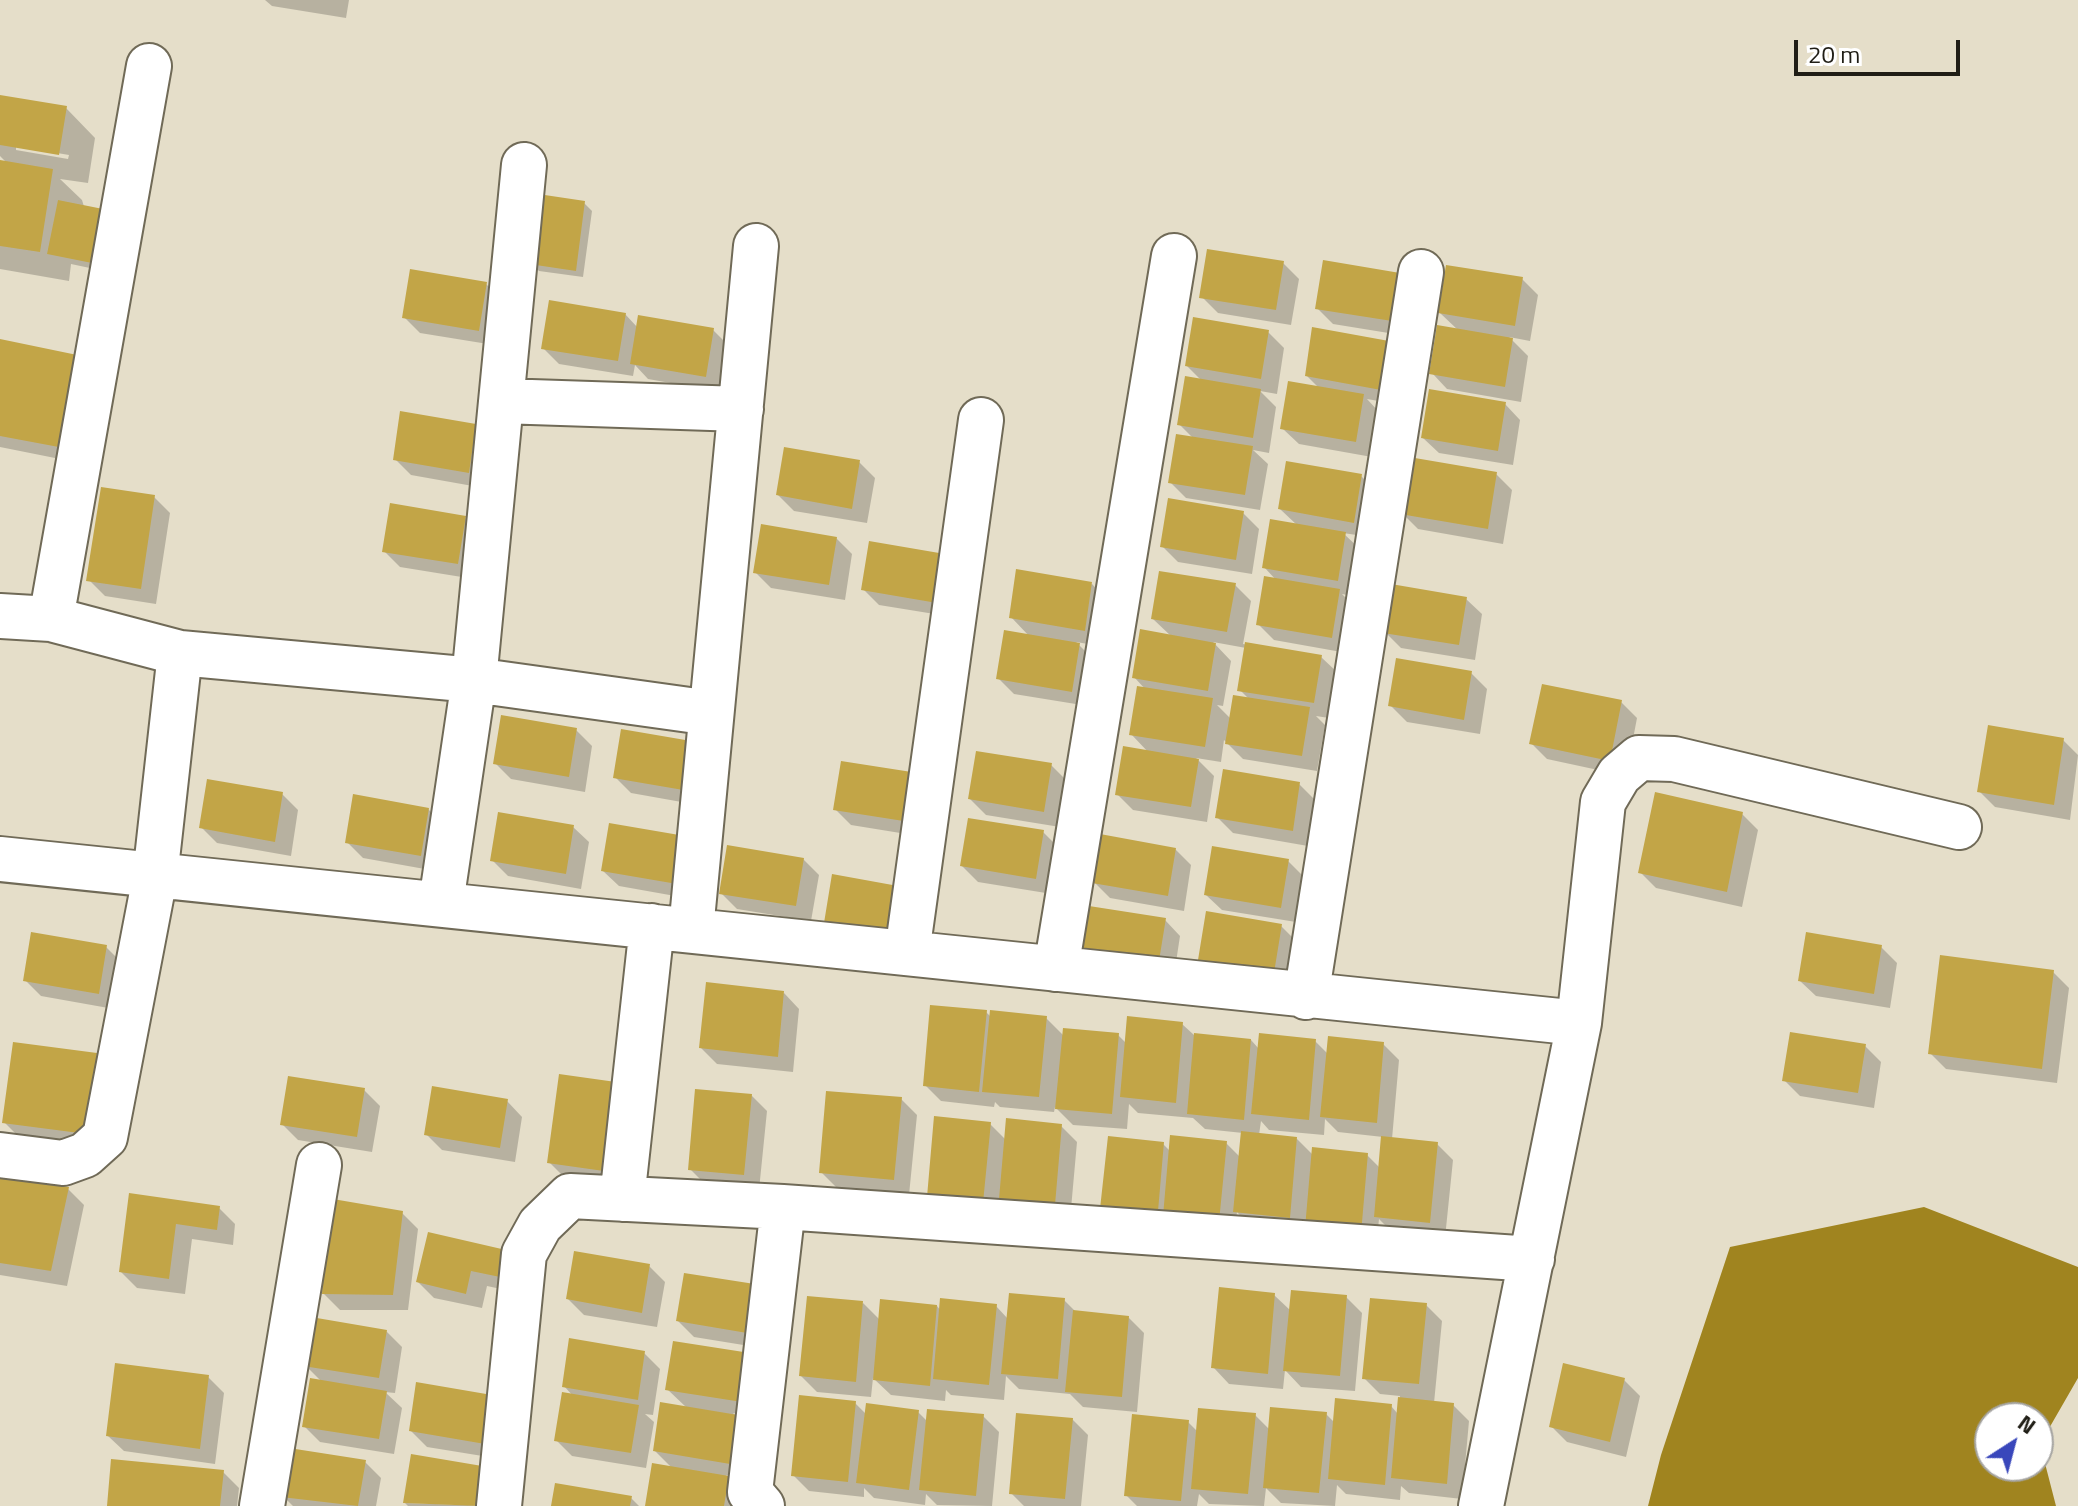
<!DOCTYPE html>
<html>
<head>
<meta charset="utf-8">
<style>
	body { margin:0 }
	#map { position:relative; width:2078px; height:1506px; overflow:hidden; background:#e5dec9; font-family:"Titillium Web",sans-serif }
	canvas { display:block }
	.north { position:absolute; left:1974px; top:1402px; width:80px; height:80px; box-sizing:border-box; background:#fff; border:2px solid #a6a5a2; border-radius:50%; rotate:36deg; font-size:22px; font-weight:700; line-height:32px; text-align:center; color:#201e16 }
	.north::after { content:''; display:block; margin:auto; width:28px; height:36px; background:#3947bb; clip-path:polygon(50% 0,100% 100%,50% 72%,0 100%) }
	.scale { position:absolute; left:1794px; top:40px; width:166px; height:36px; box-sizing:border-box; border:4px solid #201e16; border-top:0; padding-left:10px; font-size:24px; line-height:28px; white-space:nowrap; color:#201e16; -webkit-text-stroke:6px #fff; paint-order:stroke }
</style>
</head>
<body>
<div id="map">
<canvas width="2078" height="1506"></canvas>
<div class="north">N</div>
<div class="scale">20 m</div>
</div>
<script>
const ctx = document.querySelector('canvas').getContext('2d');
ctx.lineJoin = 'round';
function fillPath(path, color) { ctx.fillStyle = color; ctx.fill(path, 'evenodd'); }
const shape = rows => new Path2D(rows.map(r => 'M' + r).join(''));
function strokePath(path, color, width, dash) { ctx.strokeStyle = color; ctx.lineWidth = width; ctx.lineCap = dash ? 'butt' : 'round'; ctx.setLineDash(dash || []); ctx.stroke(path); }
const water = shape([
	[1924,1207,2078,1267,2078,1378,2040,1444,2056,1506,1648,1506,1661,1455,1730,1247],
	[1990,1418,2038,1418,2038,1466,1990,1466]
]);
const shadow = shape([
	[265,0,349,0,346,18,272,6],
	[0,97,66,108,95,138,88,183,60,179,82,200,104,271,71,264,69,281,0,269,0,162,7,163,0,156],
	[16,146,69,155,68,159,16,150],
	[584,203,592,211,583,277,539,271,531,263],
	[1283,263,1299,279,1291,325,1218,313,1202,297],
	[1399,275,1407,336,1333,324,1317,308],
	[1522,279,1538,295,1530,341,1509,337,1528,356,1521,402,1447,389,1432,373,1459,331,1440,313],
	[486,284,502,300,494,345,420,333,404,317],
	[625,314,638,328,713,330,729,346,722,392,648,379,635,365,633,376,559,364,543,348],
	[1314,329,1396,404,1367,399,1379,412,1372,457,1299,444,1283,429,1319,388,1307,376],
	[1268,332,1284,348,1277,394,1260,391,1276,407,1269,453,1253,450,1268,464,1260,510,1186,498,1170,482,1194,439,1179,424,1202,381,1187,366],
	[0,341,80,463,0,447],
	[1505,404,1520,420,1513,465,1439,453,1423,438],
	[476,426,491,442,484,488,411,475,395,459],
	[859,462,875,478,867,523,794,511,778,495],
	[1496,474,1512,490,1503,544,1418,529,1402,513],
	[1361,476,1377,492,1370,537,1343,533,1361,550,1353,596,1342,594,1355,607,1347,653,1274,640,1258,624,1277,581,1264,567,1298,526,1280,509],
	[154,497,170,513,156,604,105,596,89,580],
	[1243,513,1259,529,1252,574,1178,562,1162,546],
	[465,518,481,533,474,579,400,567,384,551],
	[836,538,852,554,845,600,771,588,755,572],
	[870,544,953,617,879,605,863,589],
	[1092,584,1107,600,1100,646,1076,642,1095,661,1088,706,1014,694,998,678,1030,637,1011,617],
	[1235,585,1251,601,1243,644,1321,657,1337,672,1329,718,1316,716,1325,725,1317,771,1243,759,1224,740,1221,762,1196,758,1214,776,1207,822,1133,810,1117,794,1149,753,1131,734,1146,690,1134,677,1172,637,1153,619],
	[1213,642,1246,648,1240,690,1249,699,1231,719,1217,705,1223,706,1231,661],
	[1466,599,1482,614,1475,660,1401,648,1385,632],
	[1471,673,1487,689,1480,734,1407,722,1391,706],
	[1621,702,1637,718,1626,776,1547,759,1531,743],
	[576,730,592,746,585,792,511,779,495,763],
	[622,731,704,806,631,793,615,777],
	[2063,740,2078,755,2070,820,1995,807,1979,791],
	[1051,765,1067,781,1060,827,986,815,970,799],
	[917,775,925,837,851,825,835,809],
	[1299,784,1315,800,1308,846,1233,833,1217,817],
	[282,794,298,810,291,856,217,843,201,827],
	[428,809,443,825,436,871,363,858,347,842],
	[1742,814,1758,830,1742,907,1656,888,1640,872],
	[610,825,692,899,619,886,603,871],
	[573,827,589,842,581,889,508,876,492,860],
	[1043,832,1059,848,1052,894,978,882,962,866],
	[1175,849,1191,865,1184,911,1110,898,1094,882],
	[803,859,819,875,811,921,737,909,721,893],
	[1288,861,1304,877,1296,922,1222,910,1206,895],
	[1091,908,1165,920,1180,936,1173,982],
	[1281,926,1297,942,1289,988,1216,975,1200,959],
	[106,947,122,963,114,1009,41,996,25,980],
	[1881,947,1897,963,1890,1008,1816,996,1800,981],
	[2053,972,2069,988,2057,1083,1946,1069,1930,1053],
	[784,993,799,1009,793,1072,717,1064,701,1048],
	[986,1012,991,1017,1046,1018,1064,1036,1118,1035,1127,1044,1182,1024,1194,1035,1251,1040,1259,1049,1315,1041,1328,1054,1383,1044,1399,1060,1392,1139,1437,1144,1453,1160,1445,1238,1392,1232,1379,1219,1376,1249,1251,1227,1237,1212,1234,1237,1117,1233,1163,1144,1171,1152,1226,1143,1241,1158,1243,1133,1205,1129,1193,1118,1138,1113,1129,1104,1127,1129,1073,1125,1055,1107,1054,1112,1000,1107,995,1102,994,1107,941,1101,925,1085],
	[1325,1119,1338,1132,1383,1137,1380,1168,1367,1155,1313,1155,1297,1139,1259,1135,1261,1121,1269,1130,1324,1135],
	[1865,1046,1881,1062,1874,1108,1800,1096,1784,1080],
	[96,1055,112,1071,102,1149,20,1138,4,1122],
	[622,1084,626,1186,565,1178,549,1162],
	[364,1090,380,1106,372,1152,298,1140,282,1124],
	[751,1095,767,1111,759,1190,706,1185,690,1169],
	[901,1099,917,1115,909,1195,837,1188,821,1172],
	[507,1101,522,1117,515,1162,442,1150,426,1134],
	[990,1124,1006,1140,1061,1126,1077,1142,1070,1220,1017,1214,1000,1198,998,1217,945,1212],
	[0,1175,68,1189,84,1205,67,1286,0,1275],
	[131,1196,219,1208,235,1224,233,1245,192,1239,185,1294,137,1288,121,1272],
	[402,1213,418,1229,408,1310,340,1310,324,1294],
	[505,1252,515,1292,487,1286,482,1308,434,1298,418,1282],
	[649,1266,665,1282,657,1327,584,1315,568,1299],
	[686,1275,768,1349,694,1337,678,1321],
	[1274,1295,1291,1311,1346,1297,1362,1313,1355,1391,1301,1387,1285,1370,1283,1389,1229,1384,1214,1368],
	[1064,1300,1076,1312,1128,1317,1144,1333,1137,1412,1083,1407,1070,1394,1019,1389,1006,1376,1004,1400,951,1395,946,1390,945,1401,891,1395,873,1378,871,1397,817,1392,801,1376,863,1303,880,1320,937,1306,941,1311,996,1306,1008,1319],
	[1426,1305,1442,1321,1434,1403,1453,1405,1469,1421,1462,1499,1409,1493,1401,1486,1400,1500,1346,1494,1337,1485,1335,1506,1281,1503,1266,1488,1264,1506,1209,1504,1199,1494,1197,1506,1137,1506,1126,1495,1188,1422,1198,1432,1255,1415,1270,1430,1326,1414,1335,1423,1391,1406,1398,1414,1400,1396,1380,1394,1364,1378],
	[386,1331,402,1347,395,1393,385,1392,402,1408,394,1454,320,1442,304,1426,322,1382,305,1365],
	[675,1343,757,1417,733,1413,753,1433,745,1478,726,1475,744,1493,742,1506,647,1506,673,1469,655,1451,687,1408,667,1389],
	[644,1353,660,1369,653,1415,645,1414,654,1422,646,1468,572,1456,556,1440,573,1396,564,1386],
	[208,1377,224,1393,215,1464,124,1451,108,1436],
	[1624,1380,1640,1396,1626,1457,1567,1442,1551,1426],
	[418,1385,501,1459,427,1447,411,1431],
	[855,1403,866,1414,918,1412,928,1422,983,1416,999,1432,992,1506,937,1505,926,1494,925,1505,874,1498,864,1488,864,1497,809,1491,793,1475],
	[1072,1419,1088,1435,1081,1506,1024,1506,1011,1493],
	[365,1462,381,1478,376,1506,293,1506,283,1496],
	[223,1472,239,1488,237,1506,109,1506],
	[631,1498,639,1506,554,1506],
	[405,1503,499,1506,408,1506]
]);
const building = shape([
	[0,95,67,106,59,155,0,145],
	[0,160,53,169,40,252,0,246],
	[538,194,585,201,576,271,529,264],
	[58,200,108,210,97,264,47,254],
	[1207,249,1284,261,1276,310,1199,298],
	[1323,260,1400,273,1392,321,1315,309],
	[1446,265,1523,277,1515,326,1438,313],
	[410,269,487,282,479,331,402,318],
	[549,300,626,313,618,361,541,349],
	[638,315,714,328,706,377,630,364],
	[1193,317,1269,330,1261,379,1185,366],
	[1437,325,1513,338,1505,387,1429,374],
	[1312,327,1389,341,1381,390,1305,376],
	[0,339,82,356,64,448,0,436],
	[1185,376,1261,389,1253,438,1177,425],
	[1288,381,1364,394,1356,442,1280,429],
	[1429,389,1506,402,1498,451,1421,438],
	[400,411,476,424,469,473,393,460],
	[1176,434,1253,446,1245,495,1168,483],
	[784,447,860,460,852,509,776,495],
	[1409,457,1497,472,1488,529,1400,514],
	[1286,461,1362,474,1354,523,1278,509],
	[101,487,155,495,141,589,86,581],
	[1168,498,1244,511,1236,560,1160,547],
	[390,503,466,516,458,564,382,552],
	[1270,519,1346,532,1338,581,1262,568],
	[761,524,837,537,829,585,753,573],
	[869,541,945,554,937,603,861,590],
	[1016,569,1092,582,1085,631,1009,618],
	[1159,571,1236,583,1227,632,1151,619],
	[1264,576,1340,589,1332,638,1256,625],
	[1391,584,1467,597,1459,645,1383,633],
	[1140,629,1216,643,1208,691,1132,678],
	[1004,630,1080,643,1072,692,996,679],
	[1245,642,1322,655,1314,703,1237,691],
	[1396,658,1472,671,1464,720,1388,706],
	[1542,684,1622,700,1610,761,1529,744],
	[1137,686,1213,698,1205,747,1129,735],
	[1233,695,1310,707,1302,756,1225,744],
	[501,715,577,728,569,777,493,764],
	[1988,725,2064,738,2054,805,1977,792],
	[621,729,697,742,689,791,613,778],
	[1123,746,1199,759,1191,807,1115,795],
	[976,751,1052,763,1044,812,968,799],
	[841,761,918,773,910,822,833,810],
	[1223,769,1300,782,1293,831,1215,818],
	[207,779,283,792,275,842,199,828],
	[1655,792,1743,812,1727,892,1638,873],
	[353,794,429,808,421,856,345,843],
	[498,812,574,825,566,874,490,861],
	[968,818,1044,830,1036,879,960,866],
	[609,823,685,836,677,884,601,871],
	[1100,834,1176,848,1168,896,1092,883],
	[727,845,804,858,796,906,719,894],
	[1212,846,1289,859,1281,908,1204,895],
	[832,874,909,888,900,936,824,923],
	[1089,906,1166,918,1158,967,1081,954],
	[1206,911,1282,924,1274,973,1198,960],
	[31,932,107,945,99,994,23,981],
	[1806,932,1882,945,1874,994,1798,981],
	[1940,955,2054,970,2042,1069,1928,1054],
	[706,982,784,991,778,1057,699,1048],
	[930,1005,987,1010,979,1092,923,1086],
	[990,1010,1047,1016,1039,1097,982,1092],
	[1127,1016,1183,1022,1176,1103,1120,1097],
	[1063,1028,1119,1033,1112,1114,1055,1109],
	[1790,1032,1866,1044,1858,1093,1782,1081],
	[1194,1033,1251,1039,1244,1120,1187,1114],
	[1259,1033,1316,1039,1309,1120,1251,1114],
	[1328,1036,1384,1042,1377,1123,1320,1117],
	[13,1042,97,1053,87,1134,2,1123],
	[559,1074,623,1083,611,1172,547,1163],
	[288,1076,365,1088,357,1137,280,1125],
	[432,1086,508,1099,500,1148,424,1135],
	[695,1089,752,1094,744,1175,688,1170],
	[826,1091,902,1097,894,1180,819,1173],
	[934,1116,991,1122,983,1203,927,1197],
	[1006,1118,1062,1124,1055,1205,999,1199],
	[1241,1131,1297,1137,1290,1218,1233,1212],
	[1170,1135,1227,1141,1219,1222,1163,1216],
	[1108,1136,1164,1142,1157,1223,1099,1218],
	[1381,1136,1438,1142,1430,1223,1374,1217],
	[1312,1147,1368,1153,1361,1234,1305,1228],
	[0,1173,69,1187,51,1271,0,1263],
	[129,1193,220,1206,217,1230,176,1224,169,1279,119,1272],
	[327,1198,403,1211,393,1295,322,1294],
	[428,1232,506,1250,500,1277,471,1271,466,1294,416,1282],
	[574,1251,650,1264,642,1313,566,1299],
	[684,1273,761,1285,753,1334,676,1321],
	[1219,1287,1275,1293,1268,1374,1211,1368],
	[1291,1290,1347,1295,1340,1376,1283,1371],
	[1009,1293,1065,1298,1058,1379,1001,1374],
	[807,1296,863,1301,856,1382,799,1376],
	[940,1298,997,1304,989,1385,933,1379],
	[1370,1298,1427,1303,1419,1384,1362,1379],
	[880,1299,937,1305,930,1386,873,1380],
	[1073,1310,1129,1316,1122,1397,1065,1392],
	[311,1317,387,1330,379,1378,303,1366],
	[569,1338,645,1351,638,1400,562,1387],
	[673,1341,750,1353,742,1402,665,1390],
	[115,1363,209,1375,200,1449,106,1436],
	[1563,1363,1625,1378,1610,1442,1549,1427],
	[310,1378,387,1391,379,1439,302,1427],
	[416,1382,492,1395,485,1444,409,1431],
	[562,1392,639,1405,631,1453,554,1441],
	[799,1395,856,1401,848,1482,791,1476],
	[1398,1397,1454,1403,1447,1484,1391,1478],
	[1335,1398,1392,1404,1385,1485,1328,1479],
	[660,1402,738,1415,730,1464,653,1451],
	[866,1403,919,1410,909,1490,856,1483],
	[1270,1407,1327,1412,1319,1493,1263,1488],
	[1198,1408,1256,1413,1248,1494,1191,1489],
	[927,1409,984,1414,976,1496,919,1490],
	[1016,1413,1073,1418,1065,1499,1009,1494],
	[1132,1414,1189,1420,1181,1501,1124,1496],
	[289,1448,366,1460,358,1506,281,1497],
	[411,1454,488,1467,481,1506,403,1503],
	[111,1459,224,1470,220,1506,107,1506],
	[652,1463,729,1476,724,1506,645,1506],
	[555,1483,632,1496,630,1506,551,1506]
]);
const minor = shape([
	[501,401,741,409],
	[0,616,51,619,180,653,474,680,711,713],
	[51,619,149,66],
	[0,859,1579,1023,1481,1506],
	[441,903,474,680,524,165],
	[691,930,756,246],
	[907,953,981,420],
	[1056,969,1174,256],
	[1306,997,1421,272],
	[1579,1023,1603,802,1619,775,1639,758,1674,759,1959,827],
	[0,1155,63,1163,85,1155,105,1137,155,877,180,653],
	[622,1199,652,926],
	[262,1506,319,1165],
	[499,1506,524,1254,540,1225,570,1196,783,1207,1532,1259],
	[762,1506,750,1492,783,1207]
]);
fillPath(water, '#a0841f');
fillPath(shadow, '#0003');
fillPath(building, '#c2a547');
strokePath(minor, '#706a57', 48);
strokePath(minor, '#fff', 44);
</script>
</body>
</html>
